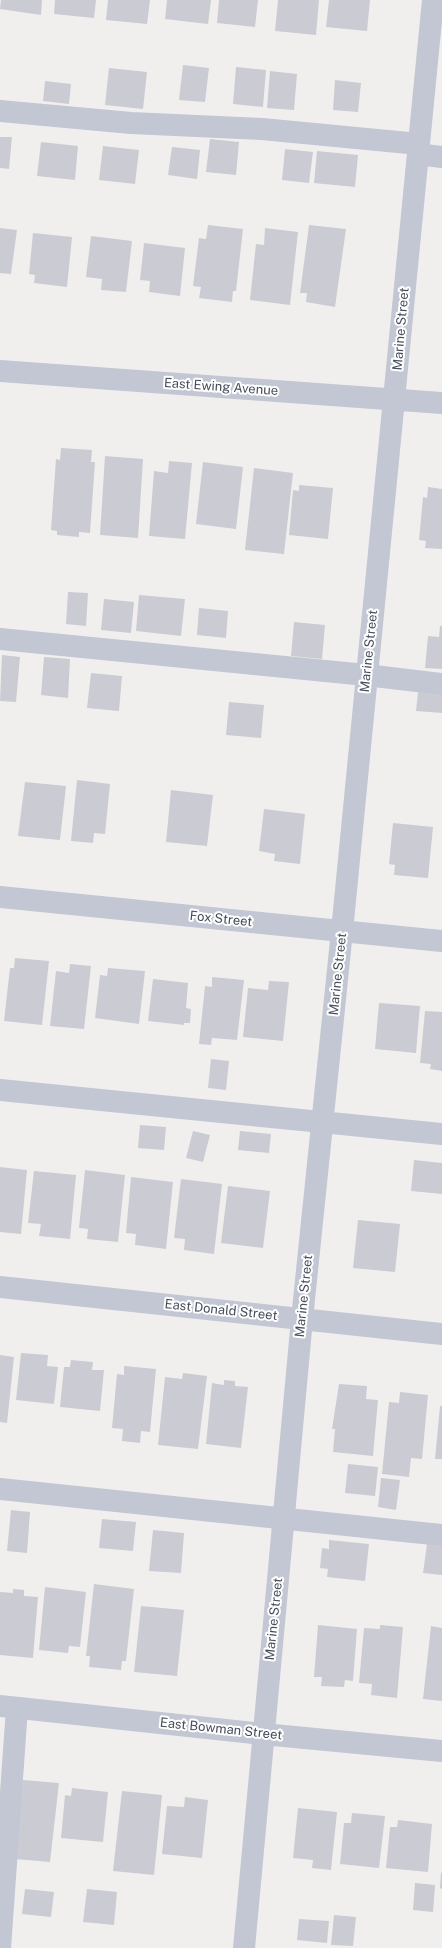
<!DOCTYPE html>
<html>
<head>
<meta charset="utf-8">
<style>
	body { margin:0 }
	canvas { display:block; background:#f1eeee }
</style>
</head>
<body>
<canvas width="442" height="1948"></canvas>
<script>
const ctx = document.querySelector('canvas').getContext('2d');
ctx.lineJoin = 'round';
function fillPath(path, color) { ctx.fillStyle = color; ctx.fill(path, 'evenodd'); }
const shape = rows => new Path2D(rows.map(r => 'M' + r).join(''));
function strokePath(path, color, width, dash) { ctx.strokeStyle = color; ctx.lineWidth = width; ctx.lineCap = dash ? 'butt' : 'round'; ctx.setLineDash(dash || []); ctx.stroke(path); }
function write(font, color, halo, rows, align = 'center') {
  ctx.font = font + ' "Public Sans",sans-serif'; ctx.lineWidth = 4; ctx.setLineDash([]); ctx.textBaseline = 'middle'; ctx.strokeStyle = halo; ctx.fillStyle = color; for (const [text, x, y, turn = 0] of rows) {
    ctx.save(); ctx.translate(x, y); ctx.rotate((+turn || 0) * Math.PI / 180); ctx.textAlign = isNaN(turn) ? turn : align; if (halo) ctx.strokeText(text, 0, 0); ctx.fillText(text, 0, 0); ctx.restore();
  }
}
const building = shape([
	[1,0,42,0,41,15,0,9],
	[55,0,96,0,94,18,54,14],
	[108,0,150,0,147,24,106,20],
	[167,0,211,0,208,24,165,19],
	[219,0,258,0,255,27,217,23],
	[278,0,319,0,316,35,275,31],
	[329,0,370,0,367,31,326,27],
	[183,65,209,68,205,102,179,100],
	[236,67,266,70,263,107,233,104],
	[109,68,147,72,143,109,105,105],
	[270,71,297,74,294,110,267,108],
	[335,80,361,83,358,112,333,110],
	[45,81,71,84,69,104,43,101],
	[0,137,12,137,9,169,0,168],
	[210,139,239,142,236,175,206,172],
	[41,142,78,146,75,180,37,176],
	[103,146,139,150,135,184,99,180],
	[172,147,200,150,197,179,168,175],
	[285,149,313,152,309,183,282,180],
	[317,151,358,155,355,187,314,183],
	[208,225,243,229,236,291,233,291,232,302,199,298,201,287,193,286,199,238,206,239],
	[309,225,346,229,335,307,306,302,307,293,300,293],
	[0,228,17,230,11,274,0,273],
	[265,228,298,232,290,305,250,300,256,244,264,245],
	[33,233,72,237,67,287,34,283,35,275,29,274],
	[91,236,132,241,126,292,101,290,102,279,86,277],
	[144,243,185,248,180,296,149,292,150,281,140,280],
	[61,448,92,450,91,462,95,462,90,533,79,532,79,537,57,535,57,531,51,530,56,459,60,460],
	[105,456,143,459,138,538,100,535],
	[169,461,192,463,185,539,149,536,154,471,168,473],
	[203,462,243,467,236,529,196,524],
	[254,468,293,473,284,554,245,550],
	[299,485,333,488,328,539,289,535,293,490,299,491],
	[428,487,442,489,442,549,425,548,426,541,419,540,423,497,427,498],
	[68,592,88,593,86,626,66,624],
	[139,595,185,599,181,636,136,631],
	[104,599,134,602,131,633,101,630],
	[199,608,228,611,226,638,197,635],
	[294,622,325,625,322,659,291,656],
	[440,626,442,626,442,669,425,668,428,636,439,637],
	[2,655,20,657,16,702,0,701],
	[44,657,70,659,68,698,41,695],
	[91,673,122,676,119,711,87,708],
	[418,692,442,695,442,713,416,711],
	[229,702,264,705,261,738,226,735],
	[77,780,110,784,105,834,94,833,93,843,71,841],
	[25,782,66,786,60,840,18,836],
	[171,790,213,795,207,846,166,842],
	[264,809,305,814,300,864,274,861,275,854,259,851],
	[393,823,433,827,428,878,394,875,395,865,389,864],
	[15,958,49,961,42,1025,4,1021,10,968,14,968],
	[70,964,91,966,84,1029,50,1026,56,971,69,973],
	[108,968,145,971,139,1024,95,1018,100,975,107,976],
	[212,977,244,980,237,1040,212,1038,211,1045,199,1044,205,986,212,987],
	[153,979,188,983,186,1008,191,1009,190,1023,184,1023,184,1025,148,1021],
	[269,981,289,982,283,1041,243,1037,248,988,268,990],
	[379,1003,420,1006,416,1053,375,1049],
	[425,1011,442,1012,442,1071,430,1069,431,1064,420,1063],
	[211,1059,229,1061,226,1090,208,1088],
	[140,1125,166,1127,164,1150,138,1148],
	[193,1131,210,1135,203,1162,186,1158],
	[240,1131,271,1134,269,1153,238,1150],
	[414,1160,442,1163,442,1194,411,1191],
	[0,1167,27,1170,21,1234,0,1232],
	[85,1170,125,1175,118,1242,87,1239,88,1229,79,1228],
	[34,1171,76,1175,70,1239,39,1236,41,1224,28,1223],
	[131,1177,173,1182,166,1249,135,1245,136,1234,126,1233],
	[181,1179,222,1184,214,1254,184,1250,185,1239,174,1238],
	[228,1186,270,1191,263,1248,221,1243],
	[358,1220,400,1224,395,1272,353,1268],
	[21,1353,48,1355,47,1366,58,1367,54,1404,16,1400],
	[0,1355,14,1357,7,1423,0,1422],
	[71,1360,93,1362,92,1370,104,1370,100,1411,60,1407,64,1367,70,1367],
	[124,1366,156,1369,150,1432,141,1431,140,1443,122,1441,123,1429,112,1428,117,1374,124,1375],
	[183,1373,207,1376,198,1449,158,1445,165,1377,182,1379],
	[224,1380,235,1381,235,1386,248,1387,241,1448,206,1444,212,1383,224,1385],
	[339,1384,367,1386,366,1399,378,1400,373,1456,333,1452,335,1429,332,1429],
	[400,1392,428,1395,422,1459,411,1458,409,1477,382,1474,389,1402,399,1403],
	[440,1406,442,1406,442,1459,435,1459],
	[348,1464,378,1467,375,1496,345,1493],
	[381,1478,400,1480,396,1510,378,1507],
	[11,1510,30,1512,27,1553,7,1551],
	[102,1519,136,1522,133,1551,99,1548],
	[153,1530,184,1533,181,1573,149,1571],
	[329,1540,369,1544,365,1581,327,1577,328,1569,320,1568,322,1548,329,1549],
	[427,1544,442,1546,442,1575,423,1573],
	[94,1584,134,1589,126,1661,122,1661,121,1670,89,1667,90,1656,86,1656],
	[45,1587,86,1592,80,1647,69,1646,68,1653,39,1650],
	[13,1589,24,1590,24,1596,38,1597,33,1658,0,1655,0,1592,13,1593],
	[141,1606,184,1610,177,1676,134,1672],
	[318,1625,357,1629,353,1681,345,1680,344,1687,321,1686,322,1677,314,1677],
	[380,1625,403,1627,397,1698,371,1695,372,1684,359,1683,364,1628,380,1629],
	[431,1626,442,1628,442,1701,423,1699],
	[23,1780,59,1783,50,1862,15,1859],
	[72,1788,108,1792,103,1842,61,1838,65,1795,71,1796],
	[122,1791,162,1795,154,1875,113,1871],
	[185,1797,208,1800,202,1858,162,1854,167,1806,184,1807],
	[298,1808,337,1812,331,1870,312,1868,313,1860,293,1858],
	[352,1813,385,1816,379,1868,340,1864,344,1823,351,1823],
	[398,1820,432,1824,428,1872,386,1868,390,1827,397,1827],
	[441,1872,442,1873,442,1889,440,1888],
	[415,1883,435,1885,433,1912,413,1910],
	[25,1889,54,1892,51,1917,22,1914],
	[87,1889,117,1892,114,1925,83,1922],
	[334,1915,356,1917,353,1946,331,1945],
	[299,1919,329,1921,327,1943,297,1940]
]);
const minor = shape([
	[0,111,131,123,262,129,419,144],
	[418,154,442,157],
	[0,371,442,403],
	[0,639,366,675,442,684],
	[0,897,442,941],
	[0,1090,442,1134],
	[0,1287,442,1334],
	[0,1489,442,1535],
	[0,1706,263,1734,442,1751],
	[0,1948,17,1708],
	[244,1948,302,1319,342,931,433,0]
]);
const streetNames = [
	["Marine Street",401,329,-85],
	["East Ewing Avenue",221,387,4],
	["Marine Street",369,651,-84],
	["Fox Street",221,919,6],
	["Marine Street",338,974,-84],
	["Marine Street",304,1296,-84],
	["East Donald Street",221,1310,6],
	["Marine Street",274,1619,-84],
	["East Bowman Street",221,1729,6]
];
fillPath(building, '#cbccd3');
strokePath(minor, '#c2c7d3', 22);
write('13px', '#474e5b', '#fff', streetNames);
</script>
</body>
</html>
